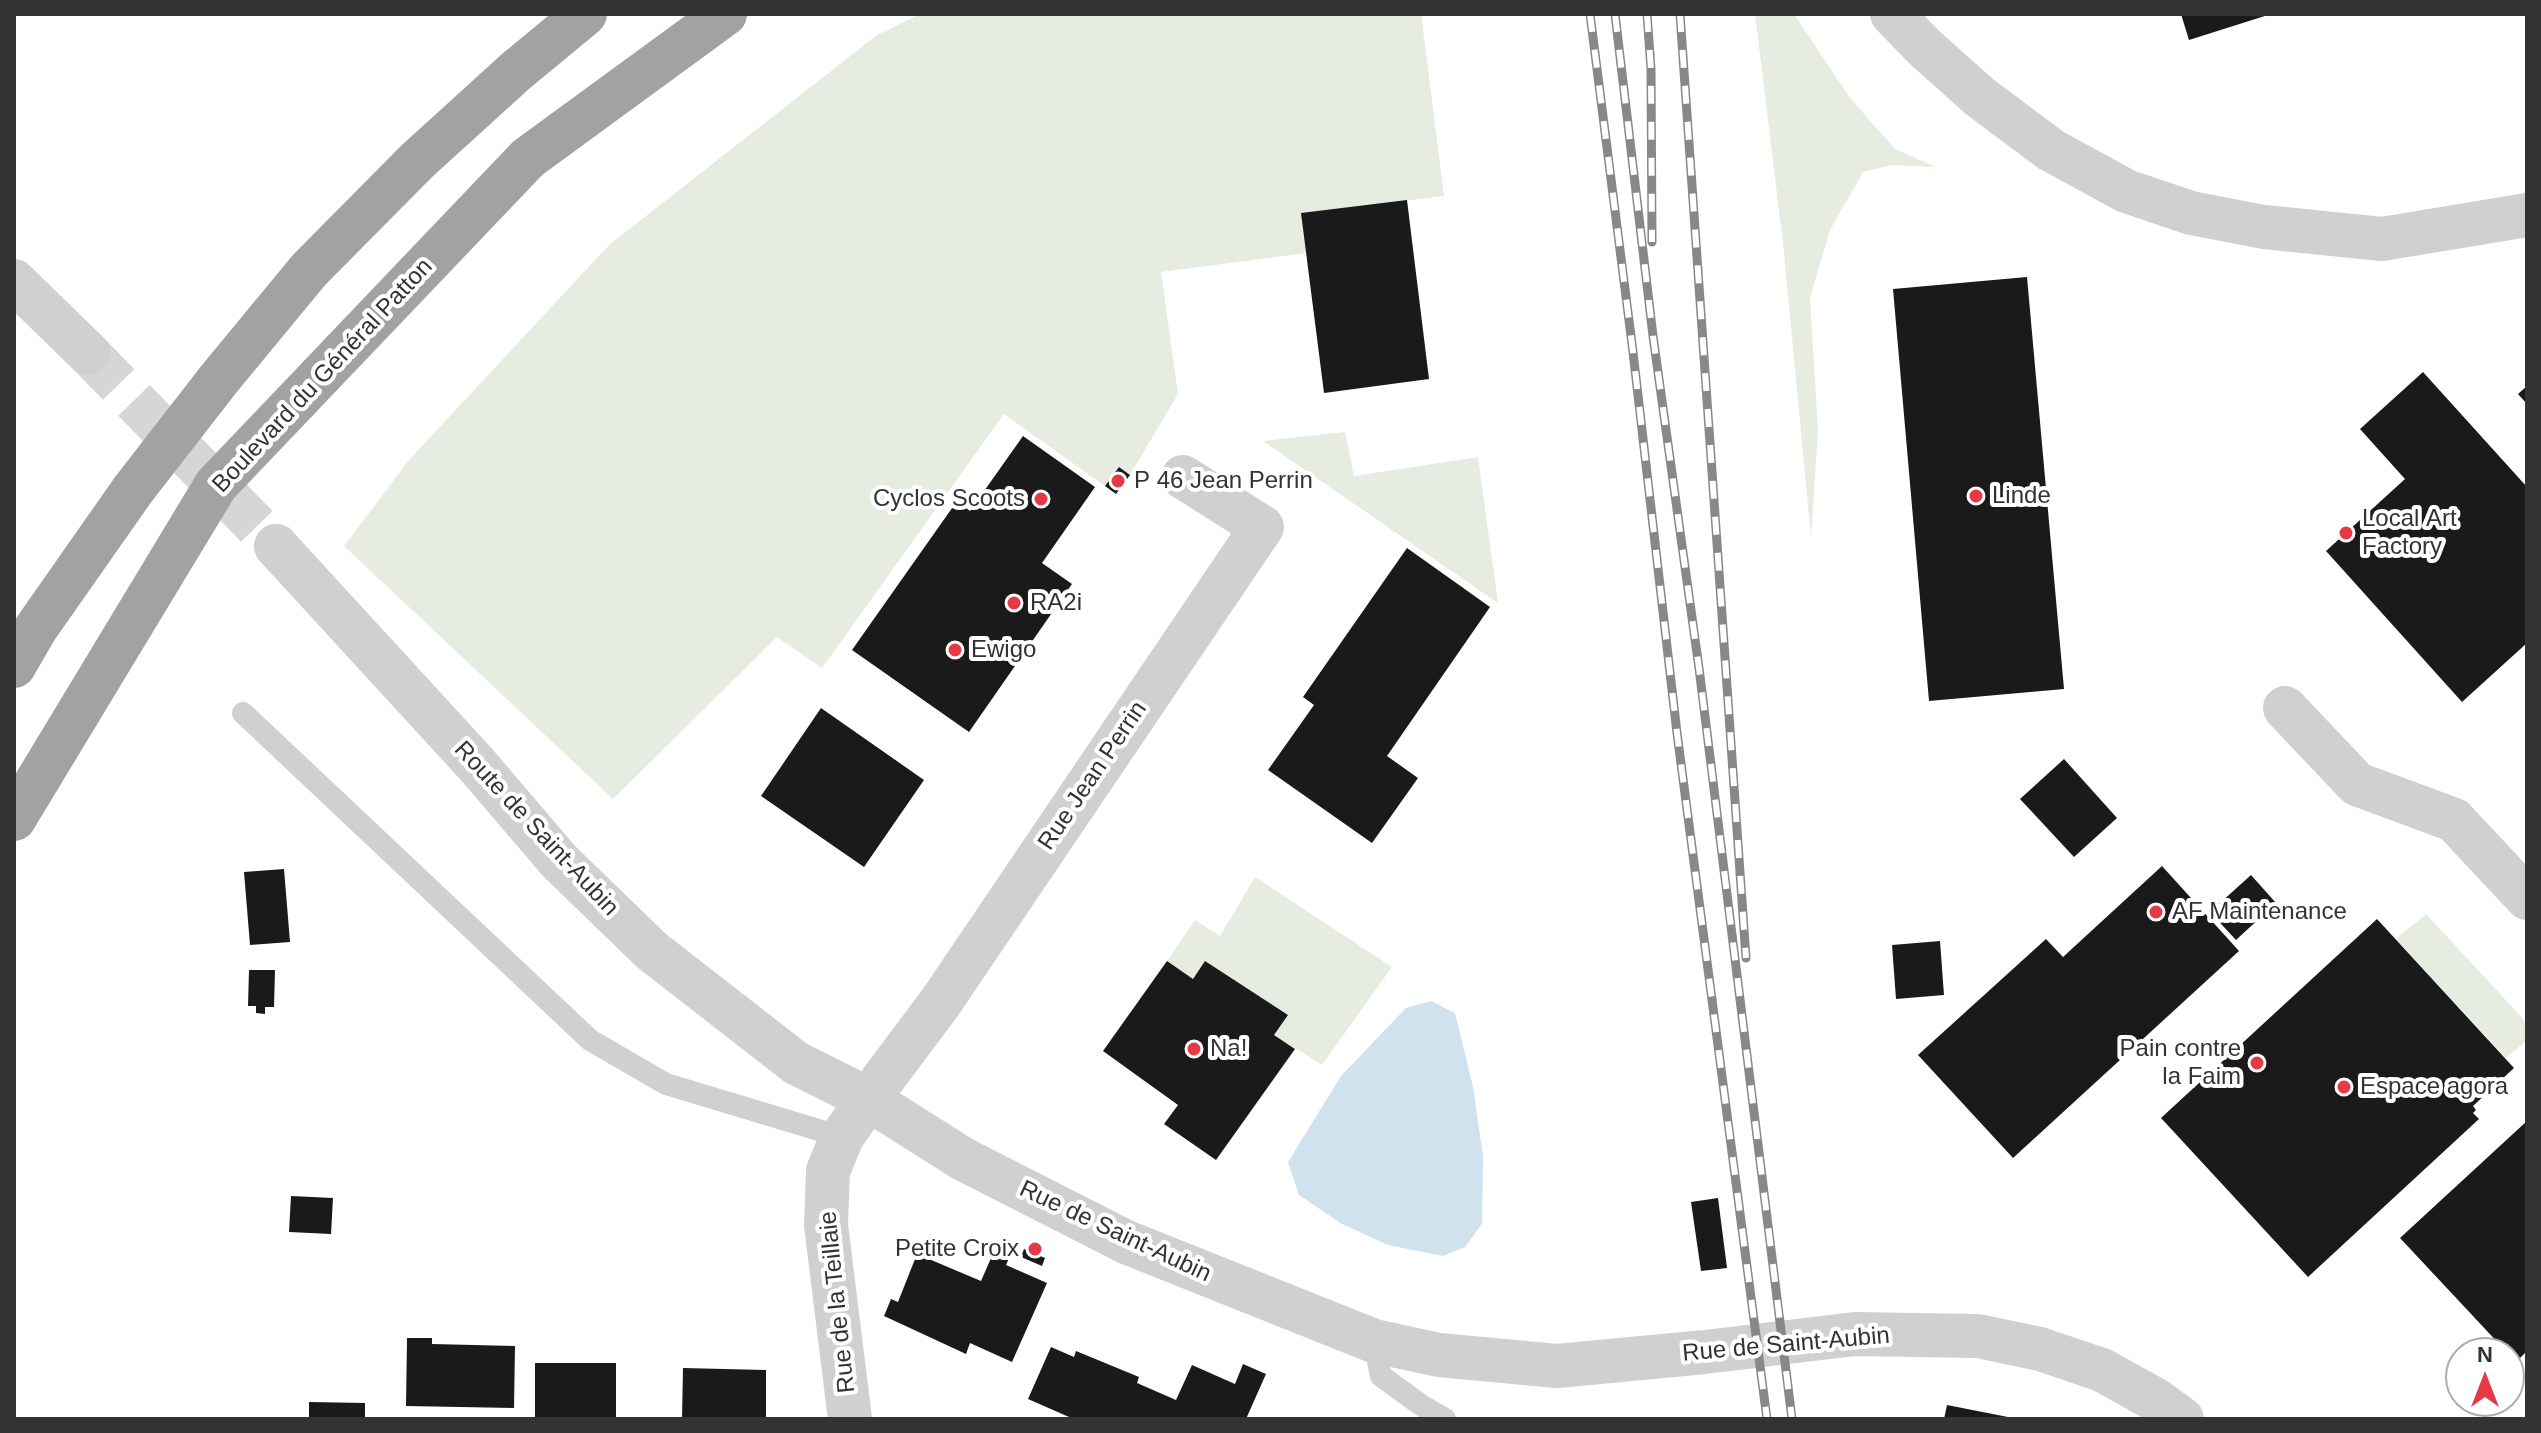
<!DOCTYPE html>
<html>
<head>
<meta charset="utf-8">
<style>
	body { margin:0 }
	#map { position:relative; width:2541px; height:1433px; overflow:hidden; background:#fff; font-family:Arial,sans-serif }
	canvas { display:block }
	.frame { position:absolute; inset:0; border:16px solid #333; pointer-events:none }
	.north { position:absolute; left:2445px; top:1337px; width:80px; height:80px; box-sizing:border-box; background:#fff; border:2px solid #adadad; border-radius:50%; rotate:0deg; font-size:22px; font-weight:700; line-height:32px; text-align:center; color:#333 }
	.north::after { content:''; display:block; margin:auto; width:28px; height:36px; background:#e63946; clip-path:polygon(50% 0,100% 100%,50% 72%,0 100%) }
</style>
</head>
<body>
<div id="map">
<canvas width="2541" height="1433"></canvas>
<div class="frame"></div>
<div class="north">N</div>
</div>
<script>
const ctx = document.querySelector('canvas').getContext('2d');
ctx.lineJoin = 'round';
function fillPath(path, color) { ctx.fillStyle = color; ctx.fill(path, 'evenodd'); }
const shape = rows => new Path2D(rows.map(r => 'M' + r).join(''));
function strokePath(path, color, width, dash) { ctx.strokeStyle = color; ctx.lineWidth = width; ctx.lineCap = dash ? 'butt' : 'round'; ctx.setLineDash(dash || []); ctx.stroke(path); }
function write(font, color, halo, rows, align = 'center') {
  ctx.font = font + ' Arial,sans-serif'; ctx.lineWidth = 8; ctx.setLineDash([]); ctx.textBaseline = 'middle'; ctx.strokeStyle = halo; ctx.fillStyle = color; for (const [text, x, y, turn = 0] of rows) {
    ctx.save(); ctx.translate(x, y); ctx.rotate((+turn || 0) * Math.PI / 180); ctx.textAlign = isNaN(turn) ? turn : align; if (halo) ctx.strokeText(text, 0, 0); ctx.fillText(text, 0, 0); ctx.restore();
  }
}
const green = shape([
	[920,14,1421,14,1444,196,1302,213,1306,253,1161,272,1178,394,1130,475,1119,467,1105,486,1004,414,822,668,777,637,613,799,344,546,409,460,609,245,877,35],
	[1755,14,1794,14,1850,98,1895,149,1936,167,1891,165,1863,172,1830,230,1810,298,1818,431,1811,537,1783,243],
	[1345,432,1354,476,1478,457,1498,603,1263,441],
	[1255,877,1392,967,1322,1065,1274,1035,1288,1015,1205,962,1193,979,1167,961,1195,920,1220,936],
	[2426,914,2527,1023,2527,1040,2506,1058,2396,939]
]);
const water = shape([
	[1431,1001,1455,1013,1473,1087,1483,1156,1482,1224,1465,1247,1443,1256,1388,1245,1342,1224,1299,1195,1288,1162,1341,1076,1406,1008]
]);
const building = shape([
	[2181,14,2268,14,2268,15,2189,40],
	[1407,200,1429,379,1324,393,1301,213],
	[2027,277,2064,689,1929,701,1893,289],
	[2423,372,2527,487,2527,643,2462,702,2326,551,2405,479,2360,429],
	[2527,386,2527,404,2518,394],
	[1023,436,1095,487,1042,563,1072,584,969,732,852,650,957,501,970,511],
	[1119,467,1130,475,1116,494,1105,486],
	[1407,548,1490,607,1387,756,1418,778,1372,843,1268,770,1314,705,1303,697],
	[821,708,924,780,864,867,761,796],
	[2064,759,2117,818,2074,857,2020,799],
	[2162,866,2239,951,2013,1158,1918,1055,2046,939,2063,957],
	[284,869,290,942,250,945,244,872],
	[2251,875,2276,903,2236,940,2210,912],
	[2377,919,2514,1068,2473,1106,2476,1110,2473,1113,2479,1119,2308,1277,2161,1118],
	[1940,941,1944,995,1896,999,1892,945],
	[1167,961,1193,979,1205,961,1288,1015,1274,1035,1295,1049,1216,1160,1164,1124,1178,1105,1103,1051],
	[249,970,275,970,274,1007,265,1007,265,1014,256,1013,256,1006,248,1006],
	[2527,1121,2527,1351,2516,1362,2400,1238],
	[291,1196,333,1198,331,1234,289,1232],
	[1718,1198,1727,1268,1701,1271,1691,1202],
	[995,1249,1010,1256,1006,1265,1047,1283,1012,1362,970,1343,966,1354,884,1316,891,1299,898,1302,917,1254,981,1281],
	[1024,1249,1045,1258,1042,1266,1021,1257],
	[407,1338,432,1338,432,1344,515,1346,514,1408,406,1406],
	[1051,1347,1074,1357,1076,1351,1139,1377,1137,1383,1176,1400,1192,1365,1235,1384,1243,1364,1266,1374,1246,1419,1068,1419,1069,1417,1028,1399],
	[535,1363,616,1363,616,1419,535,1418],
	[683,1368,766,1370,766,1419,682,1419],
	[309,1402,365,1403,365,1419,309,1419],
	[1947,1405,2013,1418,2013,1419,1944,1419]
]);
const tertiaryTunnel = shape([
	[88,353,276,546]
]);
const service = shape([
	[243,713,590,1040,666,1084,842,1137],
	[1374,1341,1381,1376,1421,1405,1445,1419]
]);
const minor = shape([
	[1892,14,1924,47,1980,97,2051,150,2126,191,2191,213,2264,227,2382,239,2527,215],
	[2285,708,2357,784,2454,820,2527,898],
	[850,1419,826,1225,828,1171,842,1137,868,1099,940,1003,1262,527,1183,477]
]);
const tertiary = shape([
	[14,281,88,353],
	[276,546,477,765,559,861,652,951,796,1063,868,1099,963,1159,1126,1242,1374,1341,1439,1355,1557,1366,1705,1352,1855,1334,1978,1336,2040,1349,2102,1370,2156,1400,2182,1419]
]);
const trunk = shape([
	[14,666,36,628,132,491,219,379,309,270,417,161,516,71,585,14],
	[14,819,216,485,528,158,725,14]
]);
const rail = shape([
	[1590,14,1633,352,1677,733,1767,1419],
	[1615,14,1653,336,1699,668,1792,1419],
	[1647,14,1651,69,1652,242],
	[1680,14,1746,958]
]);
const markers = [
	[1118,481,8,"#e63946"],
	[1976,496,8,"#e63946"],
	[1041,499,8,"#e63946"],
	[2346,533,8,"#e63946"],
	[1014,603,8,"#e63946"],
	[955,650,8,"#e63946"],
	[2156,912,8,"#e63946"],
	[1194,1049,8,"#e63946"],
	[2257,1063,8,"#e63946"],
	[2344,1087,8,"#e63946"],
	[1035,1249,8,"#e63946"]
];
const streetNames = [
	["Boulevard du Général Patton",323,376,-47],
	["Rue Jean Perrin",1093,776,-56],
	["Route de Saint-Aubin",536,829,47],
	["Rue de Saint-Aubin",1115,1232,25],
	["Rue de la Teillaie",838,1302,-96],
	["Rue de Saint-Aubin",1786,1345,-5]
];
const poiNames = [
	["P 46 Jean Perrin",1134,481],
	["Linde",1992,496],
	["Cyclos Scoots",1025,499,"right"],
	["Local Art",2362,519],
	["Factory",2362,547],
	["RA2i",1030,603],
	["Ewigo",971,650],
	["AF Maintenance",2172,912],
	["Na!",1210,1049],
	["Pain contre",2241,1049,"right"],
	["la Faim",2241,1077,"right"],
	["Espace agora",2360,1087],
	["Petite Croix",1019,1249,"right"]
];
fillPath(green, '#e6ecdf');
fillPath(water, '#cfe2ee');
fillPath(building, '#1a1a1a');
strokePath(tertiaryTunnel, '#d6d6d6', 44, [44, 22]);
strokePath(service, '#d0d0d0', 22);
strokePath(minor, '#d0d0d0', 44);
strokePath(tertiary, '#d0d0d0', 44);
strokePath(trunk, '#a2a2a2', 44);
strokePath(rail, '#888', 9);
strokePath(rail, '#fff', 6, [18]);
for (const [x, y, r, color] of markers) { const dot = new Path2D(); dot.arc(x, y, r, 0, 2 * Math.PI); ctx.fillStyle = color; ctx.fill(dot); strokePath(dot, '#fff', 3); }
write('24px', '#333', '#fff', streetNames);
write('24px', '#333', '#fff', poiNames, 'left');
</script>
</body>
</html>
